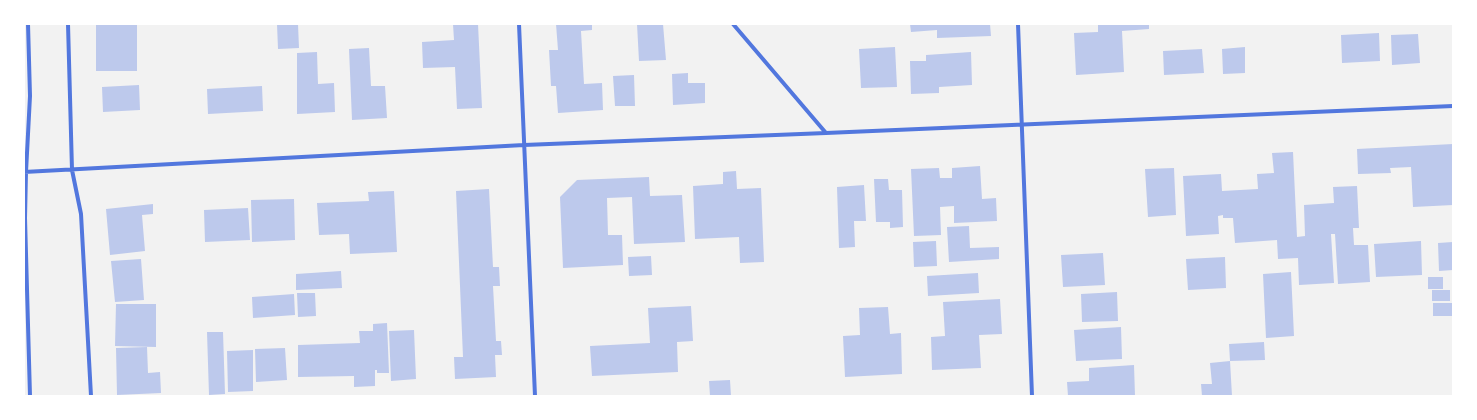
<!DOCTYPE html>
<html>
<head>
<meta charset="utf-8">
<style>
	body { margin:0 }
	#map { position:relative; width:1477px; height:420px; overflow:hidden; background:#f2f2f2; font-family:"Nunito Sans",sans-serif }
	canvas { display:block }
	.frame { position:absolute; inset:0; border:25px solid #fff; pointer-events:none }
</style>
</head>
<body>
<div id="map">
<canvas width="1477" height="420"></canvas>
<div class="frame"></div>
</div>
<script>
const ctx = document.querySelector('canvas').getContext('2d');
ctx.lineJoin = 'round';
function fillPath(path, color) { ctx.fillStyle = color; ctx.fill(path, 'evenodd'); }
const shape = rows => new Path2D(rows.map(r => 'M' + r).join(''));
function strokePath(path, color, width, dash) { ctx.strokeStyle = color; ctx.lineWidth = width; ctx.lineCap = dash ? 'butt' : 'round'; ctx.setLineDash(dash || []); ctx.stroke(path); }
const building = shape([
	[96,24,137,24,137,71,96,71],
	[277,24,298,24,299,48,278,49],
	[453,24,478,24,482,108,457,109,455,67,423,68,422,42,454,40],
	[556,24,592,24,592,30,581,31,584,84,602,83,603,110,558,113,556,86,551,86,549,50,558,50],
	[637,24,663,24,666,60,639,61],
	[910,24,990,24,991,36,937,38,937,30,911,32],
	[1098,24,1149,24,1149,29,1122,31,1124,72,1076,75,1074,33,1098,32],
	[1379,33,1380,61,1342,63,1341,35],
	[1418,34,1420,63,1392,65,1391,35],
	[895,47,897,87,861,88,859,49],
	[1245,47,1245,73,1223,74,1222,49],
	[369,48,371,86,385,86,387,118,352,120,349,49],
	[1202,49,1204,73,1164,75,1163,51],
	[317,52,318,84,334,83,335,112,297,114,297,53],
	[971,52,972,85,939,87,939,93,911,94,910,61,926,61,926,55],
	[688,73,688,83,705,83,705,103,673,105,672,74],
	[634,75,635,106,615,106,613,76],
	[139,85,140,110,103,112,102,87],
	[262,86,263,111,208,114,207,89],
	[1453,144,1453,205,1413,207,1411,167,1390,168,1391,173,1358,174,1357,149],
	[1293,152,1297,237,1305,236,1304,205,1334,203,1333,187,1357,186,1359,228,1353,228,1354,245,1368,245,1370,282,1338,284,1335,234,1331,234,1334,283,1299,285,1298,258,1278,259,1277,240,1235,243,1233,218,1223,218,1223,215,1218,216,1219,234,1186,236,1183,176,1221,174,1222,191,1258,189,1257,174,1274,173,1272,153],
	[980,166,982,199,996,198,997,221,954,223,954,206,940,207,941,235,914,236,911,169,939,168,940,178,952,178,952,168],
	[1174,168,1176,215,1148,217,1145,169],
	[736,171,737,189,761,188,764,262,740,263,739,237,695,239,693,186,723,184,723,172],
	[649,177,650,196,682,195,685,242,634,244,632,197,607,198,608,235,622,235,623,265,563,268,560,197,577,180],
	[874,179,888,179,889,190,902,190,903,227,890,228,890,222,876,222],
	[864,185,866,221,854,221,855,247,839,248,837,187],
	[489,189,493,267,499,267,500,286,493,286,496,341,501,341,502,355,495,355,496,377,455,379,454,357,463,357,456,191],
	[394,191,397,252,350,254,349,234,319,235,317,203,369,201,368,192],
	[294,199,295,240,252,242,251,200],
	[153,204,153,214,142,215,145,251,110,255,106,209],
	[248,208,250,240,205,242,204,210],
	[969,226,970,248,999,247,999,259,949,262,947,227],
	[936,241,937,266,914,267,913,242],
	[1421,241,1422,275,1376,277,1374,244],
	[1453,242,1453,270,1439,271,1438,243],
	[1103,253,1105,285,1063,287,1061,255],
	[651,256,652,275,629,276,628,257],
	[1225,257,1226,288,1188,290,1186,259],
	[141,259,144,300,115,302,111,261],
	[341,271,342,288,296,290,296,274],
	[1291,272,1294,336,1266,338,1263,274],
	[978,273,979,293,928,296,927,276],
	[1428,277,1443,277,1443,289,1428,289],
	[1432,290,1450,290,1450,301,1432,301],
	[1117,292,1118,321,1082,322,1081,294],
	[297,293,315,293,316,316,298,317],
	[294,294,295,315,253,318,252,297],
	[1000,299,1002,334,979,335,981,368,932,370,931,337,945,336,943,302],
	[1433,303,1453,303,1453,316,1433,316],
	[116,304,156,304,156,347,115,346],
	[691,306,693,341,677,342,678,372,592,376,590,346,650,343,648,308],
	[888,307,890,334,901,333,902,374,845,377,843,336,860,335,859,308],
	[387,323,389,373,377,373,377,370,375,370,375,386,354,387,354,376,298,377,298,345,360,343,359,331,373,331,373,324],
	[1121,327,1122,359,1076,361,1074,330],
	[414,330,416,379,391,381,389,331],
	[207,332,223,332,225,394,209,395],
	[1264,342,1265,360,1230,361,1229,344],
	[147,347,148,373,160,372,161,393,117,395,116,348],
	[285,348,287,380,256,382,255,349],
	[253,350,253,391,228,392,227,351],
	[1230,361,1232,396,1202,396,1201,384,1212,384,1210,363],
	[1134,365,1135,396,1068,396,1067,382,1089,381,1089,368],
	[730,380,731,396,710,396,709,381]
]);
const minor = shape([
	[28,24,30,96,26,172,25,218,30,396],
	[68,24,72,170,81,214,91,396],
	[519,24,535,396],
	[733,24,826,133],
	[1018,24,1032,396],
	[24,172,524,145,826,133,1453,106]
]);
fillPath(building, '#bdc9ec');
strokePath(minor, '#5277de', 4);
</script>
</body>
</html>
